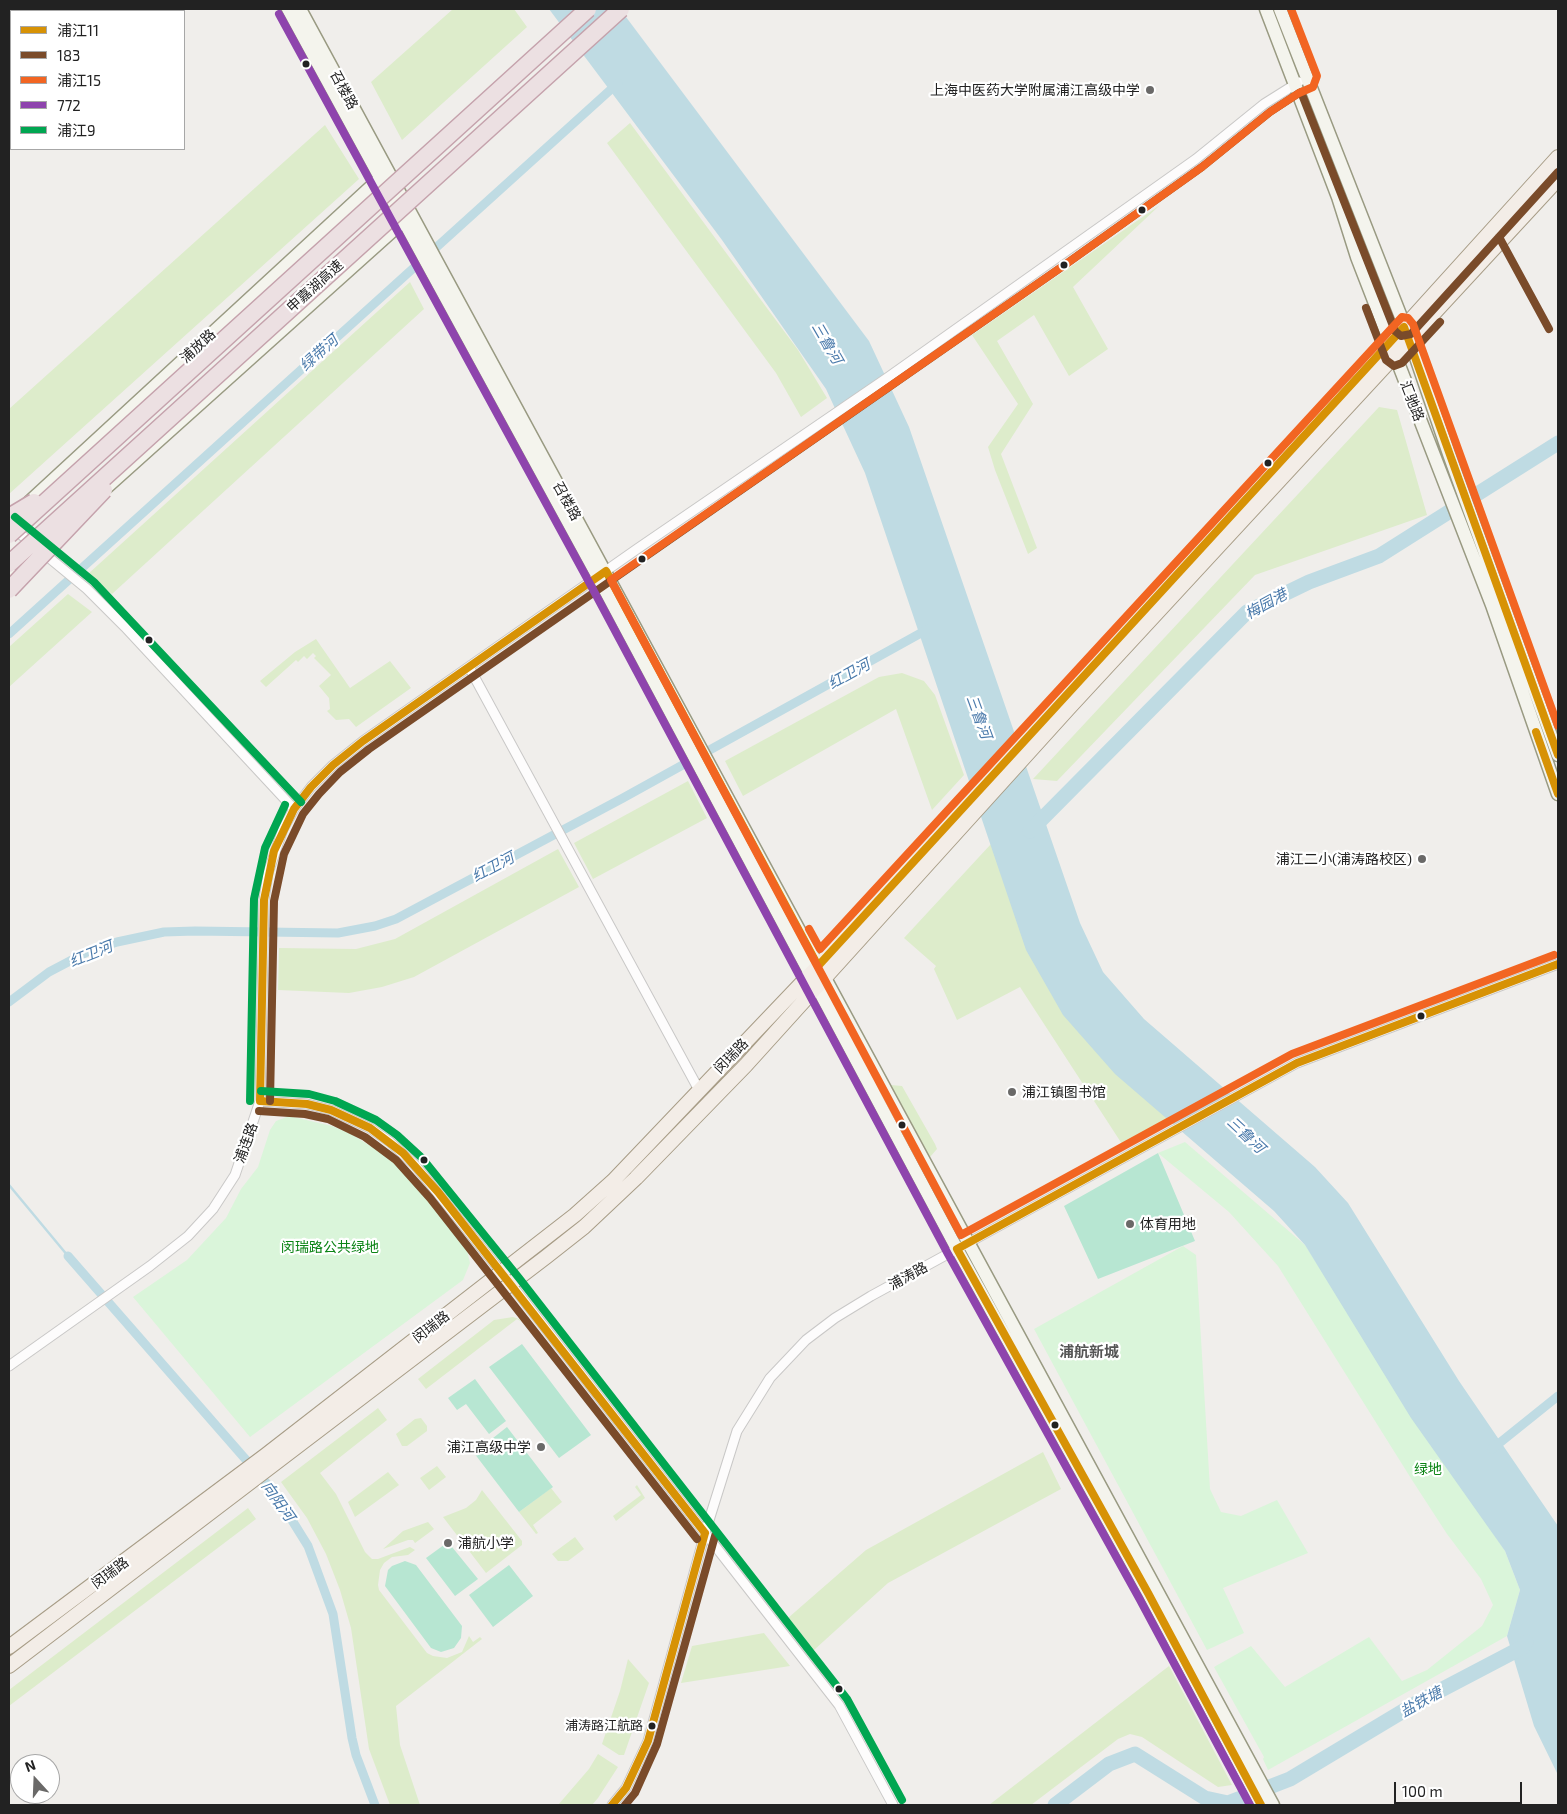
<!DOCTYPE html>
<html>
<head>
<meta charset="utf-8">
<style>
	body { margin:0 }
	#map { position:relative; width:1567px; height:1814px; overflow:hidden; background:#f0eeeb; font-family:"Exo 2","Noto Sans SC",sans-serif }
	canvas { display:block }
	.frame { position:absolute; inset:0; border:10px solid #222; pointer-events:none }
	.legend { position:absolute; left:10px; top:10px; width:175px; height:140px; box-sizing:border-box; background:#fff; border:1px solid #a7a7a7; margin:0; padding:6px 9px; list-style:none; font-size:15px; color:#222 }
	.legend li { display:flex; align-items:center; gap:10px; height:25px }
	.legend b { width:25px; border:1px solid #a7a7a7 }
	.north { position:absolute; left:10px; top:1754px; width:50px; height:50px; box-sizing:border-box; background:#fff; border:1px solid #a7a7a7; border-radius:50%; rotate:340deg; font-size:14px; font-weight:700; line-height:20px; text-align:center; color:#222 }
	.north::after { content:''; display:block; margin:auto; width:18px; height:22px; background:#6a6968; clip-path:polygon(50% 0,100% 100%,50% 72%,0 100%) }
	.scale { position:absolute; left:1394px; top:1782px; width:128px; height:22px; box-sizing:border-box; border:2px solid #222; border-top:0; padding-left:6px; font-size:15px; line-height:18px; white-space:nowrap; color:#222; -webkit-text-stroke:4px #fff; paint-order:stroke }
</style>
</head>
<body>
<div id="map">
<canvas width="1567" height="1814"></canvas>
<div class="frame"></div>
<ul class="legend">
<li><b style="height:6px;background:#d79205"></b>浦江11</li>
<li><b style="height:6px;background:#7a4b2a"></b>183</li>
<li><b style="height:6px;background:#f26522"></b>浦江15</li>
<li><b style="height:6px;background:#8e44ad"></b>772</li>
<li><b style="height:6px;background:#00a651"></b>浦江9</li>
</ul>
<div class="north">N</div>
<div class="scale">100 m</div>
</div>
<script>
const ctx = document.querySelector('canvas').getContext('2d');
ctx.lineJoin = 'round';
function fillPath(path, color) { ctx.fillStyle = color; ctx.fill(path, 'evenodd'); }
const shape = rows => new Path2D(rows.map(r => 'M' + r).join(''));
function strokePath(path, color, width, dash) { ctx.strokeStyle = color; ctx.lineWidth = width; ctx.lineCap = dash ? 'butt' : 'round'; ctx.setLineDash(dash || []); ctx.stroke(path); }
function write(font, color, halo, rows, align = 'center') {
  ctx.font = font + ' "Exo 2","Noto Sans SC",sans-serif'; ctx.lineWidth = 4.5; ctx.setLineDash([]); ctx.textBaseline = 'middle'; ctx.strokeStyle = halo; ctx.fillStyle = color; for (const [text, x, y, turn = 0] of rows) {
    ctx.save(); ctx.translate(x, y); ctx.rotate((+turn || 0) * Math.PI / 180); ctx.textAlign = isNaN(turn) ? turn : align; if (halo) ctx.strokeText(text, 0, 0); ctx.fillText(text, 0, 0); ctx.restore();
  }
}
const grass = shape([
	[453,9,514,9,527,27,402,140,371,82],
	[630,123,798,350,827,398,801,417,776,373,607,143],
	[325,125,359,179,9,494,9,409],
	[1160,205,1073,287,1108,349,1069,376,1034,315,997,341,1033,404,1001,454,1037,548,1028,554,995,470,988,447,1018,404,972,335],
	[410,282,424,309,112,594,88,574],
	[1379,407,1397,410,1427,515,1255,575,1057,781,1033,779],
	[68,594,92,612,9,687,9,647],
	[316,639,350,688,390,661,411,688,356,727,349,719,336,720,327,711,330,709,329,698,319,686,331,675,314,658,316,656,313,653,307,659,304,656,298,662,296,660,266,687,260,681,295,652],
	[902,673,924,681,935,695,964,775,932,810,896,709,743,796,725,761,879,677],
	[688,781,707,818,593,879,574,843],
	[991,844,1199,1104,1122,1144,1020,987,957,1020,934,969,936,966,904,938],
	[558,849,579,887,414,977,382,987,349,993,278,990,279,948,356,949,395,939],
	[891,1085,902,1086,935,1144,937,1149,930,1157],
	[513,1317,519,1319,522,1322,517,1319,426,1389,418,1379,494,1320],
	[378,1408,387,1420,320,1473,336,1494,365,1552,372,1559,378,1559,410,1547,415,1550,408,1555,392,1557,384,1563,380,1570,378,1585,379,1590,427,1653,433,1656,447,1658,462,1652,469,1636,473,1642,480,1637,482,1639,396,1706,400,1745,420,1805,390,1805,369,1749,351,1628,340,1590,326,1554,307,1518,281,1482],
	[421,1418,427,1426,427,1431,407,1446,402,1446,396,1434,415,1419],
	[1043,1452,1061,1489,888,1583,814,1650,788,1618,866,1550],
	[437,1466,446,1477,429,1490,420,1478],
	[388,1472,399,1485,355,1517,348,1502],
	[637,1485,645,1498,616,1521,613,1516,641,1495,635,1487],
	[551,1488,562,1502,533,1525,538,1533,536,1534,519,1512],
	[482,1490,522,1541,522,1545,486,1573,443,1517,466,1508,476,1500],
	[248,1508,256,1519,9,1706,9,1690],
	[428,1522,434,1529,415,1543,413,1540,408,1540,383,1549,403,1531],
	[575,1537,584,1549,568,1561,558,1561,552,1554],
	[764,1633,790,1666,681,1683,692,1646],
	[628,1659,649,1683,624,1755,619,1755,602,1744,620,1691],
	[1169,1666,1232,1785,1218,1787,1142,1737,1130,1734,1118,1739,1031,1805,989,1805],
	[598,1754,618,1767,598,1798,592,1805,558,1805,589,1769]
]);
const park = shape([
	[289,1116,332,1126,351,1134,398,1163,467,1250,470,1263,463,1280,250,1437,133,1297,187,1260,226,1218,241,1189,258,1167,270,1130,276,1121],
	[1185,1142,1305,1245,1505,1551,1520,1590,1507,1636,1268,1770,1263,1759,1264,1757,1214,1667,1251,1646,1285,1687,1369,1637,1402,1681,1427,1670,1482,1626,1493,1605,1481,1579,1447,1534,1412,1480,1278,1266,1229,1212,1158,1153],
	[1183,1246,1196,1255,1210,1489,1221,1512,1241,1516,1277,1500,1308,1553,1223,1588,1244,1633,1207,1650,1034,1329]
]);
const pitch = shape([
	[1158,1153,1195,1241,1098,1279,1064,1206],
	[522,1344,591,1435,559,1458,489,1367],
	[475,1379,506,1421,489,1434,466,1404,457,1410,448,1398],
	[507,1427,553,1487,519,1512,474,1453],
	[448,1542,478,1579,455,1596,426,1558],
	[405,1561,416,1565,462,1626,461,1638,454,1648,441,1652,431,1648,385,1586,388,1570,392,1566],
	[509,1565,533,1596,493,1627,469,1595]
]);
const water = shape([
	[549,9,620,9,869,341,909,427,1080,923,1103,972,1144,1019,1315,1167,1348,1203,1459,1381,1558,1526,1558,1775,1534,1726,1507,1636,1520,1590,1505,1551,1411,1418,1305,1245,1274,1211,1115,1074,1063,1015,1026,950,865,473,826,389,722,240]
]);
const stream = shape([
	[9,1185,68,1256]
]);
const canal = shape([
	[9,634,618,83],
	[9,1002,49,972,87,952,117,942,164,932,195,931,338,933,375,926,396,919,623,798,930,628],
	[68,1256,275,1493,308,1546,333,1614,352,1738,356,1755,375,1805],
	[1492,1449,1558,1396]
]);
const river = shape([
	[1030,831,1247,612,1309,582,1379,556,1558,443],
	[1055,1805,1109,1764,1135,1754,1205,1798,1228,1803,1290,1779,1420,1701,1523,1647,1526,1642]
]);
const street = shape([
	[13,528,87,589,125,627,294,809],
	[469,667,699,1090],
	[260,1101,307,1104,331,1110,370,1128,390,1142,415,1165,511,1284,839,1705,893,1805],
	[9,1366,150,1266,188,1236,213,1209,235,1175,260,1101,264,900,268,873,283,829,294,809,311,787,333,765,363,741,637,549,887,378,1196,159,1264,104,1299,82],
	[612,1805,626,1788,648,1741,705,1533,737,1431,770,1378,806,1340,835,1318,871,1296,1297,1063,1558,964]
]);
const secondary = shape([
	[288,9,598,577,957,1249,1148,1593,1261,1805],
	[300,9,1273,1805],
	[1266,9,1338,197,1357,257,1492,605,1558,794],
	[1280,9,1410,340,1449,454,1558,755],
	[98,495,409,216],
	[26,505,386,173],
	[9,575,42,545]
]);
const primary = shape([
	[9,1647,266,1455,575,1215,613,1181,818,966,1273,472,1558,157],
	[9,1666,546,1257,584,1227,636,1178,746,1065,1068,709,1558,179]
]);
const highwayBridge = shape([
	[9,517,34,502],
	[9,535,588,9],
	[9,564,621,9],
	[9,590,104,490]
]);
const bus1 = shape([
	[1536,732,1558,794],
	[260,1101,264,900,274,851,294,809,311,787,333,765,363,741,606,571,818,966,1404,327,1558,755],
	[260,1101,307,1104,331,1110,370,1128,403,1153,438,1192,705,1533],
	[612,1805,626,1788,648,1741,705,1533],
	[1261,1805,1148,1593,957,1249,1297,1063,1558,964]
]);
const bus2 = shape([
	[1499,237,1549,329],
	[1366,308,1386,360,1394,366,1402,363,1440,322],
	[270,1101,274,901,284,854,303,814,319,794,340,772,369,749,1066,264,1202,167,1270,112,1299,93,1301,92,1395,331,1401,336,1411,334,1558,172],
	[259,1111,305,1114,328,1119,365,1137,396,1160,430,1198,697,1539],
	[625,1805,635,1793,657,1744,715,1536]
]);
const bus3 = shape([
	[1291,9,1317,76,1313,87,1299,93,1270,112,1202,167,1066,264,611,580,961,1235,1292,1054,1554,955],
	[809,929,820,949,1402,317,1408,318,1413,324,1558,726]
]);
const bus4 = shape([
	[279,14,589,582,948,1254,1139,1598,1250,1805]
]);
const bus5 = shape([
	[15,517,94,582,301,802],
	[261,1091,309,1094,335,1101,376,1120,397,1135,422,1158,519,1278,847,1699,902,1800],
	[250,1101,254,899,265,848,285,805]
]);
const markers = [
	[306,64,4.5,"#222"],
	[1150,90,5,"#6a6968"],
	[1142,210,4.5,"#222"],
	[1064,265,4.5,"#222"],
	[1268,463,4.5,"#222"],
	[642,559,4.5,"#222"],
	[149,640,4.5,"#222"],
	[1422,859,5,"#6a6968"],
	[1421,1016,4.5,"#222"],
	[1012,1092,5,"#6a6968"],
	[902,1125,4.5,"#222"],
	[424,1160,4.5,"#222"],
	[1130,1224,5,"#6a6968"],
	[1055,1425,4.5,"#222"],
	[541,1447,5,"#6a6968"],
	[448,1543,5,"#6a6968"],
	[839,1689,4.5,"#222"],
	[652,1726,4.5,"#222"]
];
const busNames = [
	["浦涛路江航路",643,1726]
];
const streetNames = [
	["召楼路",344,90,62],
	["申嘉湖高速",315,286,-42],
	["浦放路",198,346,-43],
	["汇驰路",1412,401,69],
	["召楼路",567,501,61],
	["闵瑞路",731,1056,-46],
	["浦连路",246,1143,-70],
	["浦涛路",908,1276,-29],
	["闵瑞路",431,1327,-38],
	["闵瑞路",110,1573,-37]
];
const poiNames = [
	["上海中医药大学附属浦江高级中学",1140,90],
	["浦江二小(浦涛路校区)",1412,859],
	["浦江镇图书馆",1022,1092,"left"],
	["体育用地",1140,1224,"left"],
	["浦江高级中学",531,1447],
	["浦航小学",458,1543,"left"]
];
const parkNames = [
	["闵瑞路公共绿地",330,1247],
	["绿地",1428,1469]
];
const waterNames = [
	["三鲁河",827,343,60],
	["绿带河",319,353,-42],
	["梅园港",1266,604,-29],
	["红卫河",849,674,-29],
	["三鲁河",979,717,70],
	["红卫河",493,867,-28],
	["红卫河",91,954,-22],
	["三鲁河",1246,1135,43],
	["向阳河",278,1501,55],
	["盐铁塘",1421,1702,-29]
];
const neighbourhoodNames = [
	["浦航新城",1089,1352]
];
fillPath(grass, '#ddeccb');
fillPath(park, '#daf5da');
fillPath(pitch, '#b7e6d2');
fillPath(water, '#bfdbe3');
strokePath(stream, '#bfdbe3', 2.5);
strokePath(canal, '#bfdbe3', 9);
strokePath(river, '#bfdbe3', 15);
strokePath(street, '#c9c8c7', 11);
strokePath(secondary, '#999a82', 15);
strokePath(primary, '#a79c86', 16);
strokePath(street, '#fdfcfc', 9);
strokePath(secondary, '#f4f4ed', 12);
strokePath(primary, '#f3ede7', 14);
strokePath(highwayBridge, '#c5a2ac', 19, []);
strokePath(highwayBridge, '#ece0e2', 16);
strokePath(bus1, '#d79205', 8);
strokePath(bus2, '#7a4b2a', 8);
strokePath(bus3, '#f26522', 8);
strokePath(bus4, '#8e44ad', 8);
strokePath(bus5, '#00a651', 8);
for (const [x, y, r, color] of markers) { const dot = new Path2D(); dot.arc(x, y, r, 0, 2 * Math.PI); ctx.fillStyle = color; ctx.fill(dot); strokePath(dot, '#fff', 2); }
write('13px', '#222', '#fff', busNames, 'right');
write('14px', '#222', '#fff', streetNames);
write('14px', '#222', '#fff', poiNames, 'right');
write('14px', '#0c8416', '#fff', parkNames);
write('italic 15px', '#4a7aab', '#fff', waterNames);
write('bold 15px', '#555', '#fff', neighbourhoodNames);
</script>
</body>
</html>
